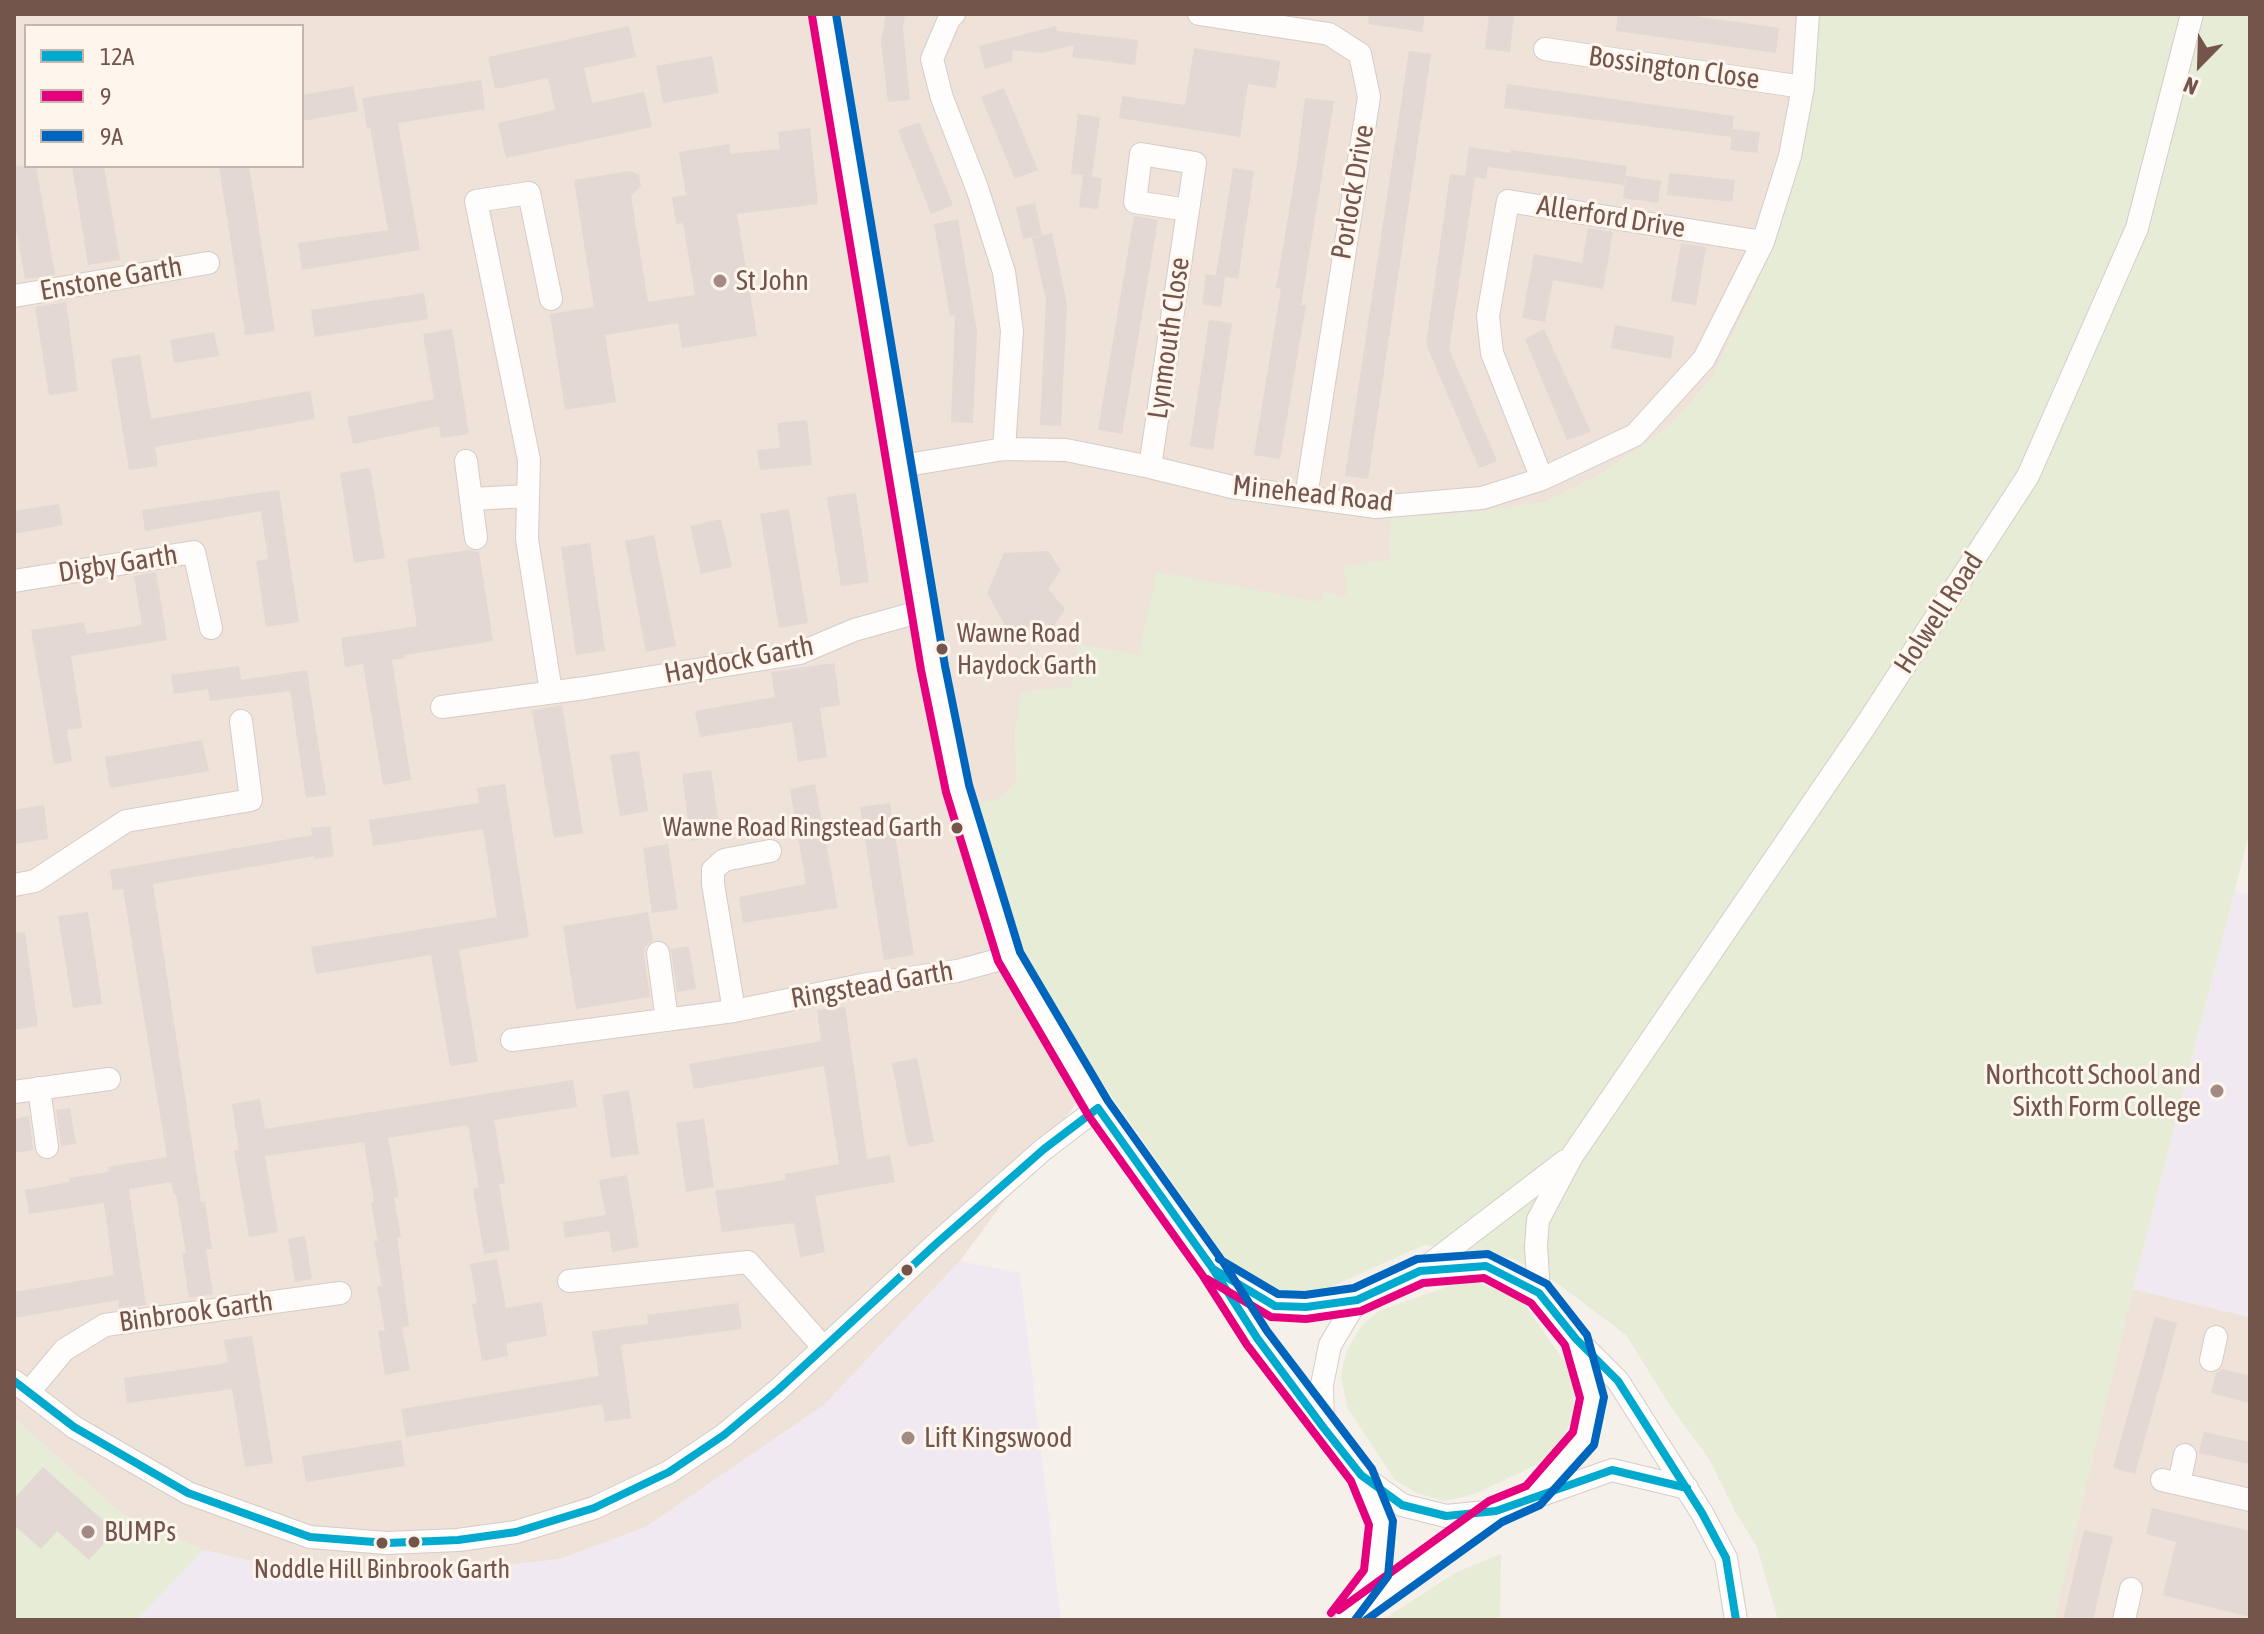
<!DOCTYPE html>
<html>
<head>
<meta charset="utf-8">
<style>
	body { margin:0 }
	#map { position:relative; width:2264px; height:1634px; overflow:hidden; background:#f6f0eb; font-family:"Asap Condensed",sans-serif }
	canvas { display:block }
	.frame { position:absolute; inset:0; border:16px solid #73554c; pointer-events:none }
	.legend { position:absolute; left:24px; top:24px; width:280px; height:144px; box-sizing:border-box; background:#fef5ec; border:2px solid #c6b5ac; margin:0; padding:10px 14px; list-style:none; font-size:24px; color:#73554c }
	.legend li { display:flex; align-items:center; gap:16px; height:40px }
	.legend b { width:40px; border:2px solid #c6b5ac }
	.north { position:absolute; left:2160px; top:24px; width:80px; height:80px; -webkit-text-stroke:6px #fef5ec; paint-order:stroke; rotate:203deg; font-size:22px; font-weight:700; line-height:32px; text-align:center; color:#73554c }
	.north::after { content:''; display:block; margin:auto; width:28px; height:36px; background:#73554c; clip-path:polygon(50% 0,100% 100%,50% 72%,0 100%) }
</style>
</head>
<body>
<div id="map">
<canvas width="2264" height="1634"></canvas>
<div class="frame"></div>
<ul class="legend">
<li><b style="height:10px;background:#00a9ce"></b>12A</li>
<li><b style="height:10px;background:#e5007d"></b>9</li>
<li><b style="height:10px;background:#0065bd"></b>9A</li>
</ul>
<div class="north">N</div>
</div>
<script>
const ctx = document.querySelector('canvas').getContext('2d');
ctx.lineJoin = 'round';
function fillPath(path, color) { ctx.fillStyle = color; ctx.fill(path, 'evenodd'); }
const shape = rows => new Path2D(rows.map(r => 'M' + r).join(''));
function strokePath(path, color, width, dash) { ctx.strokeStyle = color; ctx.lineWidth = width; ctx.lineCap = dash ? 'butt' : 'round'; ctx.setLineDash(dash || []); ctx.stroke(path); }
function write(font, color, halo, rows, align = 'center') {
  ctx.font = font + ' "Asap Condensed",sans-serif'; ctx.lineWidth = 6; ctx.setLineDash([]); ctx.textBaseline = 'middle'; ctx.strokeStyle = halo; ctx.fillStyle = color; for (const [text, x, y, turn = 0] of rows) {
    ctx.save(); ctx.translate(x, y); ctx.rotate((+turn || 0) * Math.PI / 180); ctx.textAlign = isNaN(turn) ? turn : align; if (halo) ctx.strokeText(text, 0, 0); ctx.fillText(text, 0, 0); ctx.restore();
  }
}
const residential = shape([
	[14,14,1818,14,1777,235,1753,293,1712,378,1670,426,1600,475,1543,503,1459,514,1391,518,1390,560,1347,598,1323,592,1321,602,1139,655,1071,688,1015,726,1017,782,998,800,978,803,1028,968,1097,1075,960,1261,824,1405,646,1527,561,1559,417,1576,291,1570,203,1550,122,1514,14,1419],
	[26,26,302,26,302,166,26,166],
	[2133,1289,2250,1317,2250,1620,2054,1620]
]);
const education = shape([
	[2235,891,2250,894,2250,1317,2133,1289],
	[960,1261,1020,1273,1061,1620,137,1620,203,1550,291,1570,417,1576,561,1559,646,1527,824,1405]
]);
const green = shape([
	[1818,14,2250,14,2250,831,2133,1289,2054,1620,1778,1620,1757,1547,1736,1513,1709,1459,1671,1407,1626,1335,1557,1283,1512,1258,1424,1245,1304,1299,1285,1299,1241,1280,1097,1075,1028,968,1005,912,978,802,998,800,1017,782,1015,726,1021,692,1071,687,1079,644,1139,655,1156,572,1321,602,1323,592,1346,598,1344,565,1390,560,1391,518,1459,514,1543,503,1600,475,1670,426,1712,378,1753,293,1777,235],
	[1469,1279,1521,1299,1569,1368,1574,1390,1573,1416,1563,1437,1552,1452,1540,1463,1475,1494,1445,1501,1416,1493,1395,1480,1347,1407,1341,1375,1346,1353,1361,1326,1379,1311],
	[14,1419,122,1514,203,1550,137,1620,14,1620],
	[1501,1554,1500,1620,1382,1620,1457,1572]
]);
const building = shape([
	[886,14,905,14,903,29,910,100,888,102,881,41],
	[1369,14,1425,14,1422,32,1368,24],
	[1489,14,1514,14,1510,52,1485,49],
	[1618,14,1680,14,1779,28,1776,53,1616,31],
	[629,26,636,57,584,68,592,103,644,92,652,127,506,158,498,123,555,110,548,78,495,89,488,57],
	[1056,26,1057,31,1138,40,1135,65,1072,57,1074,45,1042,53,1013,50,1012,61,985,69,979,46],
	[1194,48,1280,61,1276,88,1248,84,1240,137,1119,118,1122,96,1185,105],
	[1409,51,1431,54,1368,479,1345,476],
	[712,56,719,93,663,103,656,66],
	[481,80,485,109,398,123,420,250,302,270,298,243,388,230,370,127,367,128,362,98],
	[1507,84,1734,116,1731,137,1504,108],
	[353,86,358,111,302,121,302,95],
	[1004,88,1038,170,1015,179,981,97],
	[1305,98,1334,101,1301,305,1306,305,1280,459,1254,455,1281,289,1276,288,1296,170],
	[1078,114,1100,117,1092,176,1071,174],
	[919,122,953,205,931,214,898,130],
	[810,128,818,204,737,214,757,336,682,348,678,323,605,335,616,402,565,410,550,314,594,307,574,180,629,171,639,175,641,186,631,196,648,302,695,295,683,223,676,224,672,197,686,195,679,152,729,144,730,154,780,149,778,132],
	[1732,129,1760,132,1757,153,1730,150],
	[1469,147,1511,153,1511,150,1627,166,1624,185,1488,167,1486,179,1465,176],
	[14,166,36,166,55,275,25,279,14,218],
	[72,166,104,166,120,260,88,265],
	[219,166,249,166,275,331,245,335],
	[1233,168,1254,171,1238,279,1216,275],
	[1669,173,1735,180,1732,202,1667,195],
	[1450,174,1475,177,1449,349,1497,461,1479,468,1426,344],
	[1083,175,1102,178,1098,209,1079,207],
	[1626,176,1661,181,1658,203,1623,198],
	[1035,203,1042,235,1023,239,1016,207],
	[1134,216,1158,220,1122,434,1098,430],
	[958,219,977,332,973,423,951,422,955,315,950,316,934,224],
	[1588,228,1613,232,1603,289,1553,280,1545,322,1522,318,1534,254,1582,263],
	[1052,233,1067,304,1061,426,1040,425,1046,300,1032,238],
	[1681,243,1706,247,1696,305,1671,301],
	[1206,274,1225,277,1221,307,1202,304],
	[424,293,428,319,315,337,311,310],
	[66,302,78,391,49,395,35,307],
	[1209,320,1232,323,1213,450,1190,446],
	[1615,325,1674,336,1671,359,1611,348],
	[452,329,469,434,441,438,439,426,353,444,347,417,434,399,423,334],
	[1544,329,1591,432,1567,440,1525,339],
	[214,332,219,356,174,363,170,340],
	[140,355,151,419,310,391,315,419,155,447,158,466,129,470,111,359],
	[807,420,812,465,760,470,757,450,780,448,777,423],
	[370,468,385,558,354,563,340,473],
	[279,490,299,622,266,627,256,561,268,559,261,511,145,531,142,510],
	[856,493,869,582,841,586,827,497],
	[59,504,63,525,14,534,14,511],
	[789,509,808,623,779,628,760,514],
	[721,519,732,567,701,574,690,526],
	[654,535,676,646,646,652,625,541],
	[590,543,605,651,576,655,561,547],
	[469,550,479,552,493,641,405,655,405,658,392,660,411,780,383,785,363,664,345,667,341,638,417,626,407,559],
	[1048,551,1061,570,1048,589,1065,609,1054,626,1006,627,987,593,1004,553],
	[156,572,167,640,71,656,82,728,67,730,72,761,54,764,31,630,84,622,87,634,142,625,134,576],
	[834,663,840,705,820,708,827,757,798,762,792,722,700,737,695,711,775,697,771,672],
	[239,666,241,680,307,670,326,795,306,798,290,691,210,701,208,689,174,694,171,675],
	[562,705,583,833,554,838,532,710],
	[202,740,209,771,110,788,105,757],
	[639,751,648,811,620,816,610,755],
	[711,770,721,837,691,841,682,774],
	[505,784,529,937,459,950,478,1062,450,1066,431,955,316,974,311,947,497,917,483,829,373,846,369,820,479,803,477,788],
	[815,784,838,908,743,923,739,897,806,884,790,789],
	[890,803,914,955,884,960,860,807],
	[44,805,48,839,14,844,14,810],
	[330,826,334,856,315,859,315,856,153,884,201,1202,205,1201,212,1249,206,1249,213,1294,189,1298,182,1253,186,1253,176,1194,174,1195,171,1182,129,1189,146,1305,119,1308,118,1300,14,1318,14,1292,114,1275,104,1203,29,1214,25,1190,70,1182,69,1178,109,1172,108,1167,167,1157,123,889,113,890,110,870,312,835,311,828],
	[668,844,678,909,652,913,643,848],
	[88,912,102,1004,73,1008,58,916],
	[648,912,653,940,645,947,644,955,650,997,576,1009,563,926],
	[25,932,38,1026,14,1030,14,933],
	[689,946,696,989,677,992,671,949],
	[845,1007,867,1159,890,1155,895,1182,815,1196,825,1252,800,1257,794,1223,722,1232,715,1191,786,1180,785,1174,839,1164,824,1066,694,1089,689,1064,821,1041,817,1010],
	[917,1058,934,1142,908,1147,892,1063],
	[573,1080,577,1107,494,1120,505,1183,499,1184,510,1250,484,1254,473,1189,479,1187,468,1125,388,1138,399,1197,394,1198,401,1237,397,1237,409,1326,402,1327,410,1370,385,1375,378,1331,385,1330,377,1286,382,1286,374,1241,378,1241,371,1202,374,1202,364,1142,265,1156,278,1232,249,1237,234,1150,239,1150,232,1104,260,1099,265,1129],
	[629,1090,639,1154,611,1158,602,1095],
	[70,1108,76,1144,61,1146,56,1110],
	[29,1116,33,1150,14,1153,14,1119],
	[704,1119,714,1187,686,1192,676,1123],
	[627,1175,639,1247,612,1252,609,1231,565,1238,563,1222,606,1215,599,1180],
	[305,1236,312,1279,295,1282,288,1239],
	[497,1259,506,1308,542,1302,547,1336,506,1343,508,1356,482,1361,472,1304,477,1303,470,1264],
	[738,1303,742,1329,621,1345,631,1418,605,1422,602,1404,406,1437,401,1409,599,1376,592,1331,648,1324,647,1315],
	[2155,1317,2177,1323,2135,1474,2113,1468],
	[252,1336,273,1463,245,1467,232,1389,127,1403,124,1378,228,1363,224,1340],
	[2222,1369,2250,1376,2250,1403,2211,1393,2216,1373],
	[2204,1432,2250,1442,2250,1464,2199,1453],
	[401,1440,405,1466,306,1482,302,1456],
	[43,1467,115,1531,89,1560,57,1531,41,1549,14,1525,14,1499],
	[2152,1508,2250,1531,2250,1617,2163,1595,2176,1542,2146,1534],
	[2084,1530,2113,1537,2102,1581,2093,1620,2063,1620]
]);
const minor = shape([
	[824,14,901,466,922,611,957,788,1009,957,1031,998,1098,1108,1213,1269,1257,1338,1361,1475,1402,1505,1446,1516,1496,1511,1612,1470,1687,1488],
	[954,14,949,19,932,59,942,98,977,188,1004,272,1012,331,1004,449],
	[1199,14,1329,34,1360,54,1369,97,1306,497],
	[1545,49,1803,87],
	[14,296,208,263],
	[466,461,476,538],
	[901,466,1004,449,1066,450,1150,467,1232,487,1376,507,1482,498,1542,479,1635,435,1704,359,1763,242,1790,156,1803,87,1808,14],
	[1150,467,1195,163,1141,154,1135,202,1188,210],
	[1542,479,1492,353,1488,316,1508,201,1763,242],
	[472,499,528,496],
	[14,581,194,552,211,628],
	[551,692,527,539,529,460,476,201,529,193,551,299],
	[442,707,585,688,800,653,854,630,922,611],
	[14,885,35,881,126,821,251,800,241,721],
	[658,953,667,1020],
	[734,1011,713,884,713,870,724,860,770,851],
	[512,1040,734,1011,862,985,957,971,1009,957],
	[39,1088,47,1147],
	[14,1092,109,1079],
	[1421,1271,1565,1161],
	[1217,1272,1275,1306,1306,1307,1357,1300],
	[569,1281,748,1262,823,1347],
	[1539,1293,1536,1246,1538,1220,1572,1156,1864,728,2028,476,2137,228,2192,14],
	[1577,1340,1618,1381,1702,1513,1726,1558,1736,1620],
	[2211,1360,2216,1337],
	[14,1381,74,1427,188,1493,310,1537,387,1543,458,1540,516,1532,594,1508,669,1472,724,1435,779,1389,937,1243,1044,1149,1098,1108],
	[29,1392,64,1350,105,1325,340,1293],
	[1323,1427,1322,1385,1330,1345,1357,1300,1420,1271,1486,1266,1539,1293,1576,1339,1592,1398,1584,1438,1534,1495],
	[2162,1480,2250,1500],
	[2179,1484,2185,1455],
	[1349,1609,1376,1575,1381,1523,1361,1476],
	[1346,1620,1495,1511],
	[2124,1620,2131,1589]
]);
const bus1 = shape([
	[1213,1269,1275,1306,1306,1307,1357,1300,1420,1271,1486,1266,1539,1293,1576,1339,1618,1381,1702,1513,1726,1558,1736,1620],
	[14,1381,74,1427,188,1493,310,1537,387,1543,458,1540,516,1532,594,1508,669,1472,724,1435,779,1389,937,1243,1044,1149,1098,1108,1213,1269,1257,1338,1323,1427,1361,1475,1402,1505,1446,1516,1496,1511,1612,1470,1687,1488]
]);
const bus2 = shape([
	[812,16,921,670,946,792,998,961,1088,1115,1203,1276,1247,1345,1351,1481,1369,1525,1364,1570,1331,1613],
	[1207,1279,1271,1317,1306,1319,1361,1311,1423,1283,1484,1278,1531,1303,1565,1345,1580,1398,1573,1432,1526,1486,1489,1501,1339,1610]
]);
const bus3 = shape([
	[836,14,945,666,969,785,1020,952,1108,1101,1223,1262,1267,1331,1372,1469,1393,1521,1388,1576,1355,1620],
	[1219,1259,1278,1294,1305,1295,1354,1288,1417,1259,1488,1254,1547,1284,1587,1335,1604,1397,1594,1445,1540,1505,1502,1522,1366,1620]
]);
const markers = [
	[720,281,8,"#a18b84"],
	[942,649,7,"#73554c"],
	[957,828,7,"#73554c"],
	[2217,1091,8,"#a18b84"],
	[907,1270,7,"#73554c"],
	[908,1438,8,"#a18b84"],
	[88,1532,8,"#a18b84"],
	[414,1542,7,"#73554c"],
	[382,1543,7,"#73554c"]
];
const busNames = [
	["Wawne Road",957,634],
	["Haydock Garth",957,666],
	["Wawne Road Ringstead Garth",942,828,"right"],
	["Noddle Hill Binbrook Garth",382,1570,"center"]
];
const streetNames = [
	["Bossington Close",1674,68,8],
	["Porlock Drive",1353,192,-80],
	["Allerford Drive",1611,217,9],
	["Enstone Garth",111,279,-10],
	["Lynmouth Close",1169,338,-82],
	["Minehead Road",1313,494,6],
	["Digby Garth",118,564,-9],
	["Holwell Road",1939,613,-57],
	["Haydock Garth",739,660,-11],
	["Ringstead Garth",872,985,-10],
	["Binbrook Garth",196,1312,-8]
];
const poiNames = [
	["St John",736,281],
	["Northcott School and",2201,1075,"right"],
	["Sixth Form College",2201,1107,"right"],
	["Lift Kingswood",924,1438],
	["BUMPs",104,1532]
];
fillPath(residential, '#efe2d9');
fillPath(education, '#f1e9f2');
fillPath(green, '#e6ecd6');
fillPath(building, '#e3d8d3');
strokePath(minor, '#d4ccc8', 24);
strokePath(minor, '#fefdfc', 22);
strokePath(bus1, '#00a9ce', 8);
strokePath(bus2, '#e5007d', 8);
strokePath(bus3, '#0065bd', 8);
for (const [x, y, r, color] of markers) { const dot = new Path2D(); dot.arc(x, y, r, 0, 2 * Math.PI); ctx.fillStyle = color; ctx.fill(dot); strokePath(dot, '#fef5ec', 3); }
write('26px', '#73554c', '#fef5ec', busNames, 'left');
write('28px', '#73554c', '#fef5ec', streetNames);
write('28px', '#73554c', '#fef5ec', poiNames, 'left');
</script>
</body>
</html>
